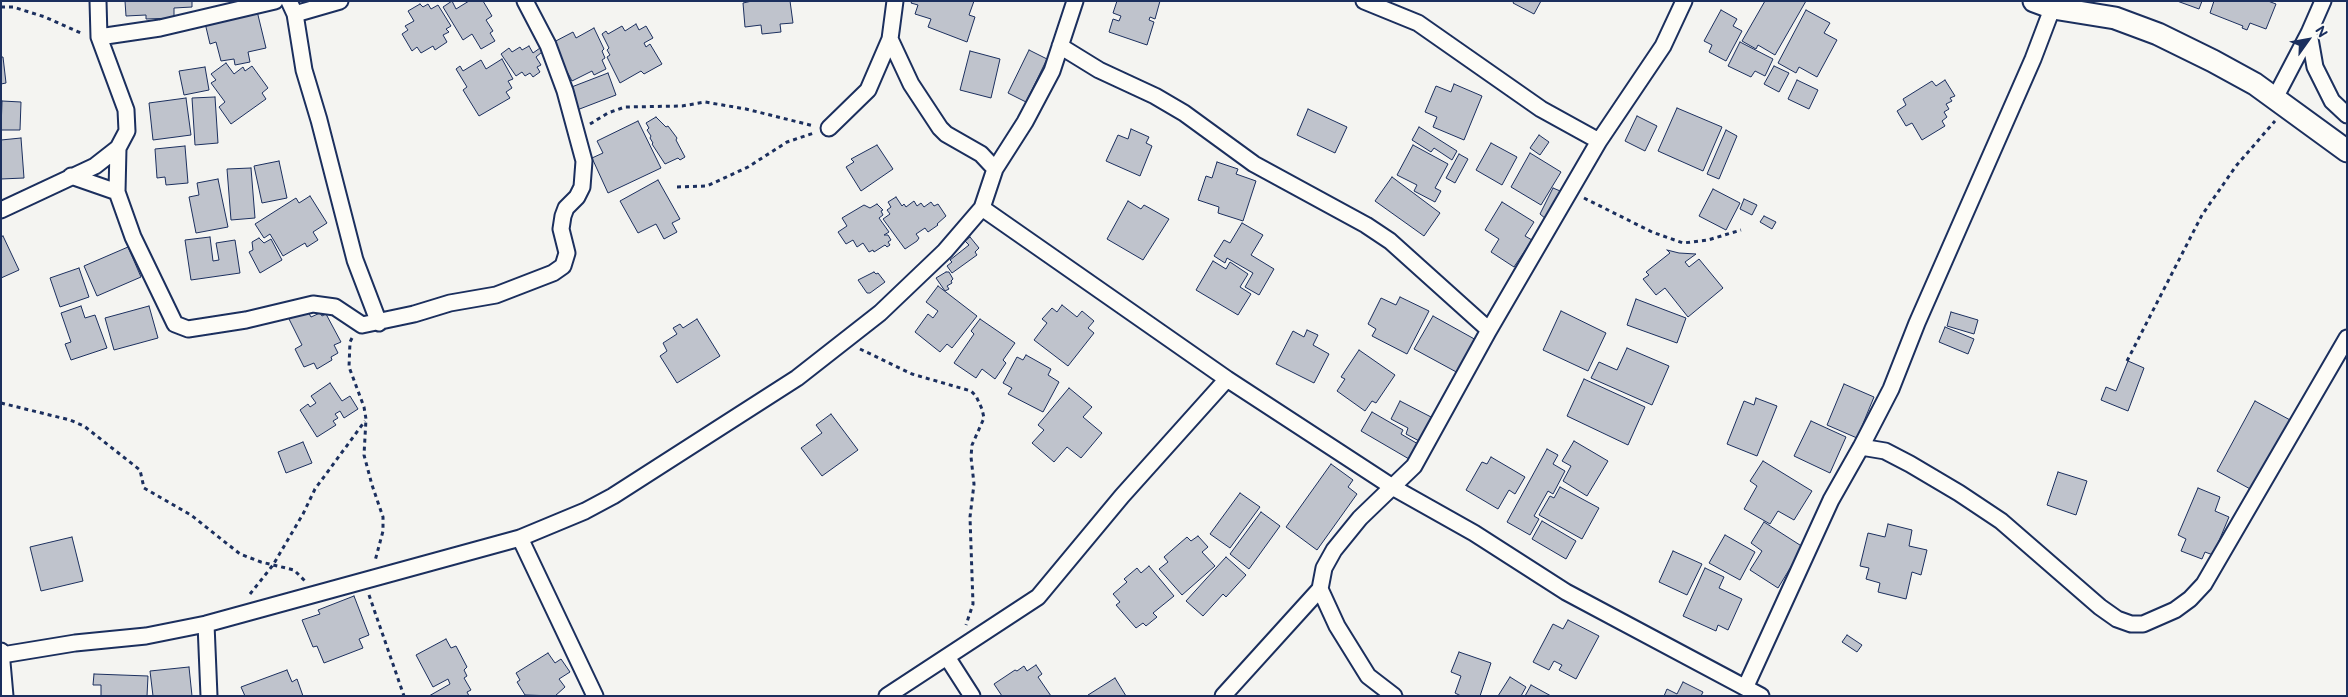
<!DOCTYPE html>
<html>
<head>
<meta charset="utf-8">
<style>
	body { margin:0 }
	#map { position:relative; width:2348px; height:697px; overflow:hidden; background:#f4f4f1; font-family:"Balsamiq Sans",sans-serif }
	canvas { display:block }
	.frame { position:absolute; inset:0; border:2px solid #1b2f5e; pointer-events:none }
	.north { position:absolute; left:2283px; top:15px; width:50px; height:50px; -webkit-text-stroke:4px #fdfcf7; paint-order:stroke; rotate:58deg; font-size:14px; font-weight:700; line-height:20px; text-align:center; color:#1b2f5e }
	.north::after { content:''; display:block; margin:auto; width:18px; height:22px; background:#1b2f5e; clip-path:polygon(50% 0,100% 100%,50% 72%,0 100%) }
</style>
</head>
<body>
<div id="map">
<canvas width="2348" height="697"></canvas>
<div class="frame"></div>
<div class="north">N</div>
</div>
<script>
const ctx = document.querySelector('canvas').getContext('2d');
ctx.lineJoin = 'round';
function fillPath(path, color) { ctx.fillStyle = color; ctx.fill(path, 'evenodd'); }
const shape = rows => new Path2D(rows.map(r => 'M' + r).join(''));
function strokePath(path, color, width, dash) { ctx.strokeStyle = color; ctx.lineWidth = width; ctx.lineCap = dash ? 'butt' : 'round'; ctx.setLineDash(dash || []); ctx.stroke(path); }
const building = shape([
	[125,1,192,1,192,7,174,8,174,18,146,19,146,15,126,16,125,1],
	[452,1,456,9,469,1,483,1,492,16,486,20,493,31,490,33,495,41,481,49,472,34,463,40,443,7,452,1],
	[752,1,790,1,793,23,780,24,781,32,762,34,761,25,745,27,743,3,752,1],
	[912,1,974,1,969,15,975,17,967,42,928,27,931,19,915,14,918,5,911,3,912,1],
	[1117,1,1160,1,1155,19,1150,17,1149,20,1154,22,1147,45,1109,32,1113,19,1119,21,1121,16,1113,13,1117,1],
	[1514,1,1541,1,1534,14,1513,3,1514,1],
	[1765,1,1806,1,1775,55,1758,45,1756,49,1742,41,1765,1],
	[2177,1,2202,1,2199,9,2177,1],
	[2214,1,2268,1,2276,4,2266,29,2250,23,2247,30,2242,28,2243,26,2210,13,2214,1],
	[420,4,423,7,428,4,431,9,438,5,451,26,446,29,449,32,443,35,447,42,435,50,433,46,421,53,417,47,412,51,402,34,408,30,405,26,414,21,408,11,420,4],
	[1721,10,1737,19,1733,26,1742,31,1726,61,1709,52,1712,45,1704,41,1721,10],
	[1806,10,1830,23,1824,33,1837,40,1817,77,1799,67,1796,73,1778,63,1806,10],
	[257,11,266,48,248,52,250,62,235,65,234,59,221,61,216,42,210,44,205,23,257,11],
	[636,24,639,30,646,26,653,38,644,43,646,47,650,44,662,64,644,74,641,71,620,83,607,57,610,55,607,50,609,48,602,34,606,31,608,34,622,26,625,31,636,24],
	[594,28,604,49,602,51,605,58,602,60,606,69,594,75,592,71,572,81,552,43,573,32,576,38,594,28],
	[1740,42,1773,59,1765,76,1755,71,1751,77,1728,66,1740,42],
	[529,46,533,53,540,48,542,52,536,57,541,65,537,67,540,72,533,77,530,73,525,76,522,72,516,76,501,54,509,48,512,52,520,47,522,50,529,46],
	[1029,50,1047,59,1026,102,1008,93,1029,50],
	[970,51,1000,59,991,98,960,90,970,51],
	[1,57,3,57,6,83,1,84,1,57],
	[502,59,513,79,508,81,512,88,506,92,510,98,479,116,463,90,467,87,456,69,460,66,463,71,481,60,486,69,502,59],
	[226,63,234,74,243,67,245,71,252,66,268,88,262,93,266,99,231,124,219,107,225,102,211,83,216,80,211,74,226,63],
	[1774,66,1789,73,1779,92,1764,84,1774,66],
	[205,67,209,90,184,95,179,71,205,67],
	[608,73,616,95,577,110,569,88,608,73],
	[1797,80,1818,90,1809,109,1788,99,1797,80],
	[1945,80,1955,96,1950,98,1952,101,1946,104,1949,109,1944,112,1947,117,1942,121,1945,126,1922,140,1912,123,1906,126,1897,111,1906,105,1903,99,1932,81,1936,86,1945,80],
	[1454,84,1482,96,1464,140,1433,127,1437,117,1425,112,1436,86,1451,92,1454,84],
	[215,97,218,143,195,145,192,98,215,97],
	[186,98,191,135,153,140,149,103,186,98],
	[2,101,21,102,20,130,1,130,2,101],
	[1677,108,1722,127,1703,171,1658,151,1677,108],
	[1308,109,1347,127,1335,153,1297,135,1308,109],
	[1637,116,1657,126,1645,151,1625,141,1637,116],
	[656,117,666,127,668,126,677,138,676,140,685,157,680,160,678,158,665,164,652,144,653,143,650,138,651,136,647,130,649,128,646,123,656,117],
	[638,121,661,168,608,193,592,158,603,153,597,141,638,121],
	[1419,127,1457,151,1452,160,1434,148,1431,152,1412,140,1419,127],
	[1131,129,1149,137,1146,143,1152,146,1140,176,1106,161,1118,135,1128,139,1131,129],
	[1726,130,1737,136,1719,179,1707,174,1726,130],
	[1539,135,1549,142,1540,155,1530,148,1539,135],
	[21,138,24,178,1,179,1,140,21,138],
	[1491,143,1517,157,1502,185,1476,170,1491,143],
	[877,145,893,169,861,191,846,167,854,162,851,159,877,145],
	[1413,145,1448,164,1435,188,1441,191,1435,202,1414,191,1417,185,1397,175,1413,145],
	[185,146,188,183,166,185,165,177,157,178,155,149,185,146],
	[1530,153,1561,172,1541,205,1511,187,1530,153],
	[1459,154,1468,159,1455,183,1446,178,1459,154],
	[279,161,287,198,262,203,254,166,279,161],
	[1217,162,1238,169,1236,174,1256,181,1243,221,1218,213,1219,207,1198,200,1206,176,1212,178,1217,162],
	[251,168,255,218,231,220,227,169,251,168],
	[1392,177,1440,213,1424,236,1375,201,1392,177],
	[218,179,228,227,196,233,189,197,199,195,197,183,218,179],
	[658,180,680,219,672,223,677,232,664,239,656,224,638,233,620,201,658,180],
	[1553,188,1565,193,1546,219,1540,214,1553,188],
	[1713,189,1740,203,1726,230,1699,216,1713,189],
	[310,196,327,223,313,232,318,240,307,247,305,243,283,256,270,234,264,238,255,224,296,198,299,203,310,196],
	[896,197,902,206,904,204,906,207,914,201,917,206,921,203,924,207,931,202,934,206,938,204,946,216,937,224,938,225,928,232,925,228,916,234,919,238,917,241,905,249,883,219,890,214,887,210,891,207,888,202,896,197],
	[1744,199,1757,205,1752,215,1740,209,1744,199],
	[1128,201,1141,209,1144,205,1169,219,1143,260,1107,239,1128,201],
	[1502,202,1534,222,1525,236,1532,240,1514,267,1491,252,1499,239,1485,230,1502,202],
	[877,204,883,210,881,211,883,215,879,218,889,232,884,235,888,235,891,240,888,242,890,245,887,247,885,245,874,252,873,250,869,252,863,243,857,247,853,240,846,244,838,232,847,226,842,218,864,205,870,208,877,204],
	[1764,216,1776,222,1772,229,1760,222,1764,216],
	[1242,223,1263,235,1251,255,1274,269,1259,295,1245,287,1253,273,1227,258,1225,263,1214,256,1224,240,1230,243,1242,223],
	[3,236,19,270,1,278,1,237,3,236],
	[210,237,213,261,219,260,216,243,235,240,240,273,191,280,185,240,210,237],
	[970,237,979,248,975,252,977,255,952,273,947,266,952,262,950,260,969,245,965,241,970,237],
	[259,238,264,243,271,239,282,260,260,273,249,252,253,250,252,242,259,238],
	[128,247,141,277,97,296,84,266,128,247],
	[1667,250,1679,253,1696,254,1685,262,1689,267,1699,259,1723,288,1688,317,1665,288,1656,295,1643,279,1649,275,1646,272,1670,253,1667,250],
	[1213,261,1226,269,1230,262,1248,274,1240,287,1251,294,1238,315,1196,290,1213,261],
	[79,268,89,297,60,307,50,278,79,268],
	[874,272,876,274,878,273,885,282,870,293,867,293,858,280,874,272],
	[946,272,949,272,953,279,951,281,952,283,947,286,949,289,945,291,936,278,946,272],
	[938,286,977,316,952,348,947,344,940,352,915,332,928,314,933,318,938,311,926,302,938,286],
	[1400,297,1429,311,1407,354,1372,336,1376,329,1368,324,1381,298,1396,305,1400,297],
	[1636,299,1686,318,1677,343,1627,325,1636,299],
	[1062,305,1077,317,1082,311,1094,321,1088,328,1094,333,1068,366,1034,340,1047,323,1042,319,1052,308,1057,312,1062,305],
	[81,306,85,318,95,315,107,348,71,360,65,344,71,342,61,313,81,306],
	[149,306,158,338,114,350,105,318,149,306],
	[307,310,311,317,320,313,322,316,326,314,341,342,334,345,338,353,331,357,332,360,317,369,314,363,304,367,295,349,302,345,289,319,307,310],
	[1561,311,1606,333,1588,371,1543,350,1561,311],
	[1951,312,1978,320,1974,334,1947,326,1951,312],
	[1433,316,1478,341,1460,374,1414,349,1433,316],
	[697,319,720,356,677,383,660,356,667,351,663,343,677,334,673,328,680,324,683,328,697,319],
	[980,319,1015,343,1003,360,1006,363,995,379,982,369,976,378,954,363,974,334,971,331,980,319],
	[1945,327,1974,339,1968,354,1939,342,1945,327],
	[1307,330,1318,335,1313,345,1329,354,1314,383,1276,364,1293,331,1304,337,1307,330],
	[1627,348,1669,366,1652,405,1591,378,1599,362,1617,370,1627,348],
	[1359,350,1395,375,1376,403,1372,401,1365,411,1337,391,1345,379,1341,377,1359,350],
	[1026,355,1051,369,1048,375,1059,382,1043,412,1008,394,1012,388,1003,383,1017,357,1023,360,1026,355],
	[2128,361,2144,368,2128,411,2101,400,2106,387,2116,391,2128,361],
	[1584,379,1645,407,1628,445,1567,416,1584,379],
	[330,383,342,401,350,396,358,409,344,418,340,411,335,414,338,418,333,421,336,425,317,437,300,410,308,404,310,407,316,403,311,396,330,383],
	[1844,384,1874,397,1857,438,1827,425,1844,384],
	[1069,388,1092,407,1083,417,1102,433,1081,458,1067,447,1054,462,1032,443,1044,430,1038,425,1069,388],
	[1756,398,1777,406,1757,456,1727,444,1744,401,1754,405,1756,398],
	[1400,401,1433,418,1421,442,1406,434,1408,428,1391,419,1400,401],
	[2255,401,2292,421,2254,491,2217,471,2255,401],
	[1372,412,1403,430,1401,434,1418,444,1409,459,1361,431,1372,412],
	[831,414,858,450,822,476,801,448,822,433,816,425,831,414],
	[1811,421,1846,437,1830,473,1794,456,1811,421],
	[1574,441,1608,461,1587,496,1563,481,1571,466,1562,461,1574,441],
	[303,442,312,463,286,473,278,452,303,442],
	[1547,449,1558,455,1553,464,1565,471,1553,494,1548,491,1534,516,1539,519,1530,535,1507,522,1547,449],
	[1491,457,1525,477,1515,494,1509,490,1498,509,1466,490,1482,462,1487,464,1491,457],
	[1763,461,1812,491,1794,520,1778,511,1770,524,1744,509,1757,486,1750,481,1763,461],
	[1331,464,1353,480,1348,487,1357,494,1317,550,1286,527,1331,464],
	[2058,472,2087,481,2076,515,2047,505,2058,472],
	[1560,487,1599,508,1582,539,1539,515,1550,496,1554,498,1560,487],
	[2198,488,2220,497,2215,511,2229,517,2213,555,2205,552,2202,559,2181,551,2186,539,2178,535,2198,488],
	[1240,493,1260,507,1230,548,1210,534,1240,493],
	[1261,512,1280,526,1249,569,1230,554,1261,512],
	[1542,521,1576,541,1566,559,1532,539,1542,521],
	[1764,522,1803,547,1778,588,1750,570,1762,551,1751,543,1764,522],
	[1888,524,1912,530,1909,546,1927,550,1921,575,1912,572,1906,599,1878,592,1880,583,1866,579,1869,568,1860,566,1868,533,1885,537,1888,524],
	[1725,535,1755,552,1740,580,1709,563,1725,535],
	[1198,536,1208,547,1202,552,1215,566,1182,595,1159,569,1168,562,1164,557,1187,537,1191,541,1198,536],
	[72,537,83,581,41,591,30,547,72,537],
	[1673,551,1702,564,1687,595,1659,582,1673,551],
	[1226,557,1246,575,1226,597,1223,594,1203,616,1186,601,1226,557],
	[1149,566,1174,596,1153,613,1157,617,1146,626,1143,623,1136,628,1116,605,1120,602,1113,594,1127,582,1124,579,1137,568,1141,573,1149,566],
	[1705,568,1724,577,1719,588,1742,599,1728,630,1718,625,1716,631,1683,616,1705,568],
	[354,596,369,635,359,639,363,648,324,663,317,646,313,647,302,620,320,614,318,610,354,596],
	[1568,620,1599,636,1576,679,1559,670,1562,665,1554,661,1549,670,1533,662,1553,624,1563,629,1568,620],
	[1847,635,1862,645,1857,652,1842,642,1847,635],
	[446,639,451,648,456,646,467,667,464,670,467,676,464,678,471,690,467,692,469,696,429,696,450,684,448,679,433,687,416,655,446,639],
	[1459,652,1491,663,1480,696,1461,696,1455,693,1461,676,1451,672,1459,652],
	[548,653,555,663,561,659,570,672,559,679,565,687,555,696,525,695,517,682,520,680,516,673,548,653],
	[1036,665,1042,674,1038,677,1051,696,1002,696,994,684,1015,670,1017,671,1024,666,1027,671,1036,665],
	[189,667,192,696,153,696,150,671,189,667],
	[287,670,292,682,297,679,303,696,245,696,241,687,287,670],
	[94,674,148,676,147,696,101,696,101,685,93,685,94,674],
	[1510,677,1526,687,1521,696,1498,696,1510,677],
	[1115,678,1126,696,1088,696,1088,695,1115,678],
	[1683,682,1703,692,1701,696,1664,696,1667,689,1677,694,1683,682],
	[1531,685,1551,696,1525,696,1531,685]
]);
const path = shape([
	[1,7,13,7,45,17,83,34],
	[590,124,608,113,625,107,682,106,705,102,746,109,814,126],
	[677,187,707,186,748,167,787,142,814,133],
	[1584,198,1652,232,1683,243,1708,240,1741,230],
	[352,338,350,342,349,367,364,407,366,419,364,455,372,485,383,517,383,531,375,561],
	[860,349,912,374,971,391,976,396,982,409,984,418,972,445,971,457,974,484,970,517,973,604,966,625],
	[2127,361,2202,215,2236,166,2275,121],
	[1,403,70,420,84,426,140,470,144,488,191,515,240,554,261,562,294,570,305,581],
	[250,594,273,565,303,514,315,489,365,421],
	[369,595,404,696]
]);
const street = shape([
	[98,1,99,37,160,28,275,1],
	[289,1,295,14,304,70,319,120,355,260,379,323],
	[1364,1,1418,23,1541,109,1599,141],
	[295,14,340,1],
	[2309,33,2315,67,2332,101,2347,115],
	[890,39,911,84,940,128,946,134,981,154,995,169],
	[1060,46,1099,70,1155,96,1184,113,1254,164,1366,225,1390,241,1489,330],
	[2275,98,2309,33,2323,1],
	[829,128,868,90,890,39,895,1],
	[118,148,117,192,133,237,175,324,188,329,246,320,313,304,335,307,362,325,414,314,450,303,496,295,553,273,563,266,567,253,561,229,563,216,566,208,577,197,582,187,584,161,565,91,548,45,525,1],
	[71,176,117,192],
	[982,208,1227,379,1394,488,1474,533,1566,592,1761,696],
	[1,210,95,166,118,148,127,131,126,110,99,37],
	[1861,447,1885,451,1910,464,1959,493,2001,521,2100,607,2117,619,2131,624,2143,624,2175,610,2190,599,2204,584,2347,338],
	[520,538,595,696],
	[206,624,209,696],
	[1,651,5,696],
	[2,655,75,643,146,636,206,624,520,538,585,511,613,496,797,378,880,313,945,251,982,208,995,169,1025,122,1052,71,1075,1],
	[947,657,972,696],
	[1746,686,1831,500,1861,447,1891,389,1917,323,2033,59,2055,1],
	[887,696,1038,597,1122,496,1227,379],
	[1223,696,1320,589],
	[1394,696,1368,676,1337,626,1320,589,1324,568,1334,550,1360,518,1414,466,1489,330,1599,141,1663,46,1684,1]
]);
const secondary = shape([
	[2034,1,2053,8,2115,18,2158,34,2213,61,2255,84,2347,151]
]);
fillPath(building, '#bfc3cc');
strokePath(building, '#1b2f5e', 1);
strokePath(street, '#1b2f5e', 19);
strokePath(secondary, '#1b2f5e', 25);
strokePath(path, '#1b2f5e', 3, [4, 4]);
strokePath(street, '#fdfcf7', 15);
strokePath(secondary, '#fdfcf7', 21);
</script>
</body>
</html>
